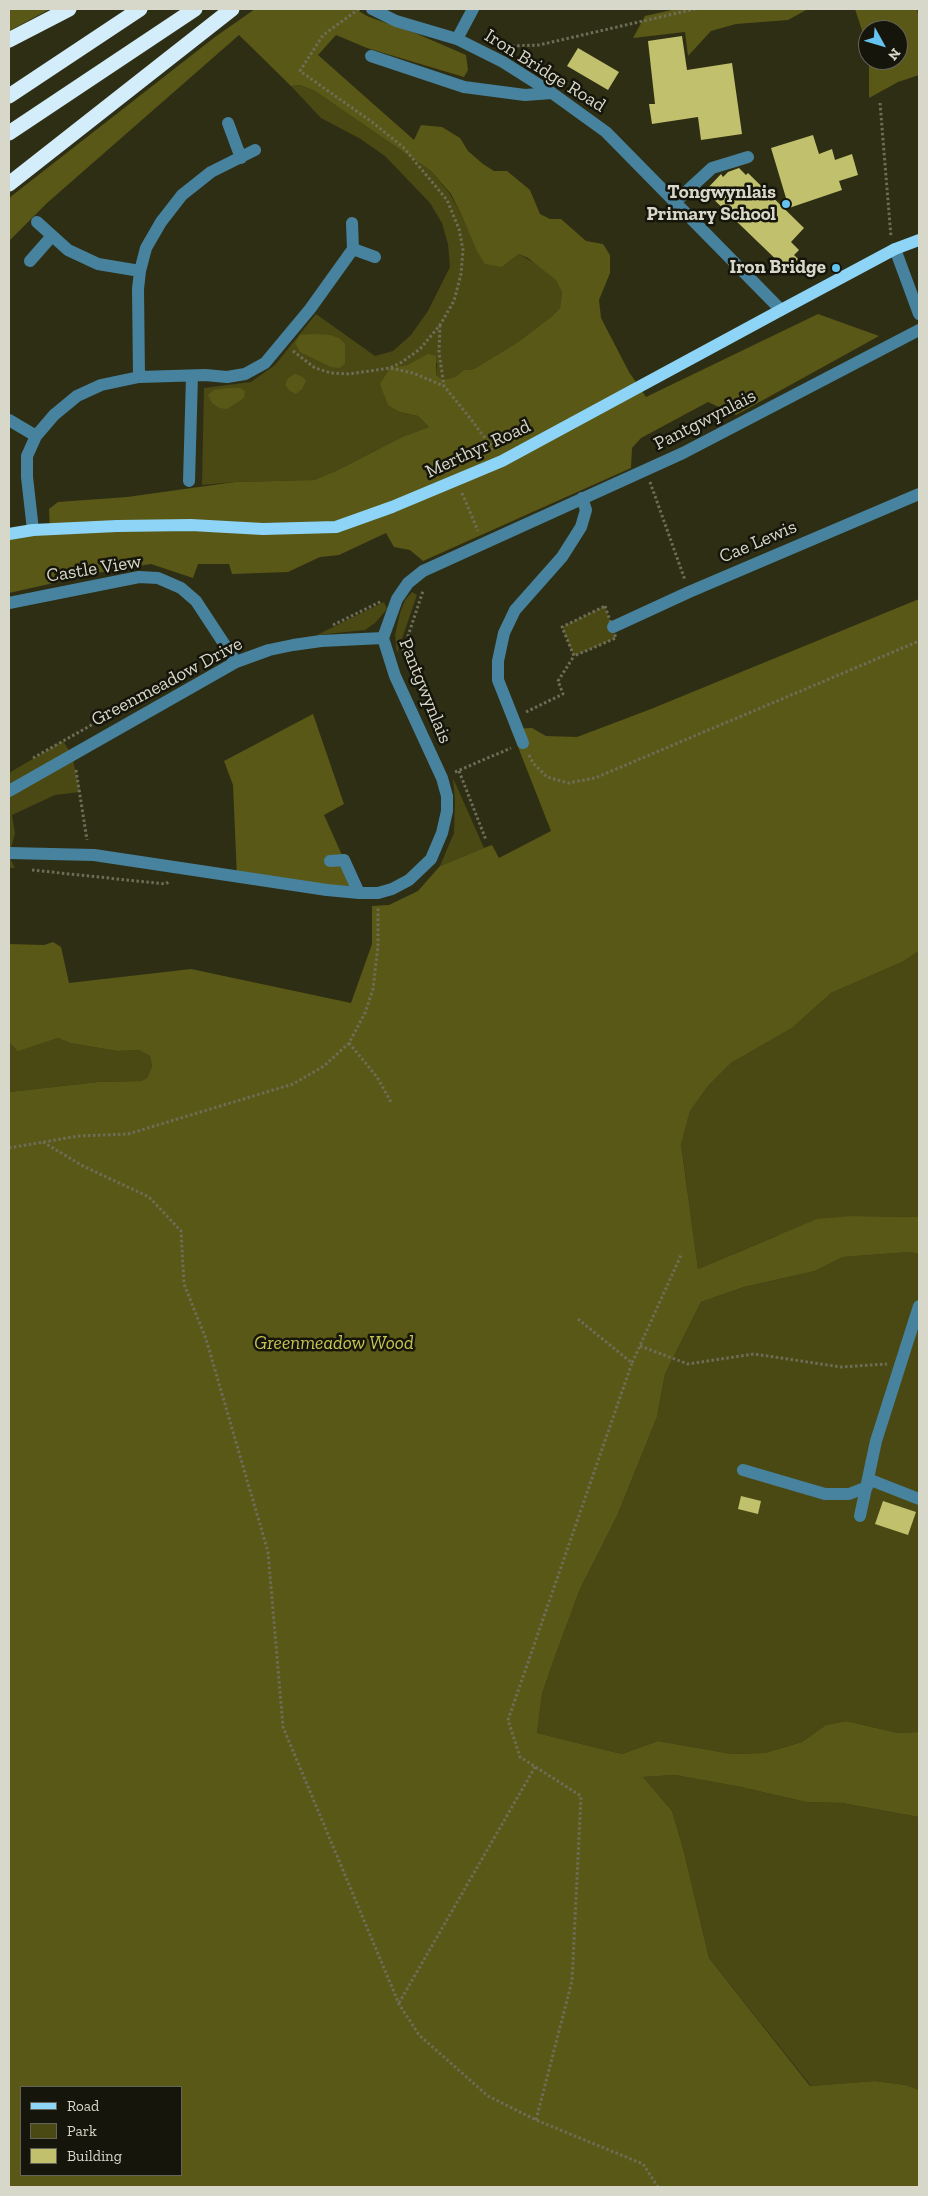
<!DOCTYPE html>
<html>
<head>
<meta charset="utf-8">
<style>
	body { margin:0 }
	#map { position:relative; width:928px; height:2196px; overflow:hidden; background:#2e2e15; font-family:"Zilla Slab",serif }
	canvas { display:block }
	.frame { position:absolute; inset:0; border:10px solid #d7d8c9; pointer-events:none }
	.legend { position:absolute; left:20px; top:2086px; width:162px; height:90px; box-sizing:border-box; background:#15150b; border:1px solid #636357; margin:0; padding:6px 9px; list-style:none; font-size:15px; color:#d7d8c9 }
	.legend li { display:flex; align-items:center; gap:10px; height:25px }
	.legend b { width:25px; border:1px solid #636357 }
	.north { position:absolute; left:858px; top:20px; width:50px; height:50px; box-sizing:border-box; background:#15150b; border:1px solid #636357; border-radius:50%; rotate:129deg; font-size:14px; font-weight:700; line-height:20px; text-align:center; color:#d7d8c9 }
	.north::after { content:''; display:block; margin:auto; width:18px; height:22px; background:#65c4ef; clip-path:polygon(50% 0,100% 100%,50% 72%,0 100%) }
</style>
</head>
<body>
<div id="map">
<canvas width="928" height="2196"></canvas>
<div class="frame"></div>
<ul class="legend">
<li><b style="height:6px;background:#8dd4f6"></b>Road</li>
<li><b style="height:14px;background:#4a4914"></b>Park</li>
<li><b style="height:14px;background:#c1c06c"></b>Building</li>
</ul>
<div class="north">N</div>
</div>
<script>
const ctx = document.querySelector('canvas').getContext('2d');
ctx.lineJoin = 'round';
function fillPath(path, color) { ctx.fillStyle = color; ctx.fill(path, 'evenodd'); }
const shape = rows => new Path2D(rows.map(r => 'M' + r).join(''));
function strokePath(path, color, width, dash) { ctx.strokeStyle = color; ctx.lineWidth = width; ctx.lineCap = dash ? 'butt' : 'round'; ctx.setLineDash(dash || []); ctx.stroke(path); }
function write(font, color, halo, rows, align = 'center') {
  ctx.font = font + ' "Zilla Slab",serif'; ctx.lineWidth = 5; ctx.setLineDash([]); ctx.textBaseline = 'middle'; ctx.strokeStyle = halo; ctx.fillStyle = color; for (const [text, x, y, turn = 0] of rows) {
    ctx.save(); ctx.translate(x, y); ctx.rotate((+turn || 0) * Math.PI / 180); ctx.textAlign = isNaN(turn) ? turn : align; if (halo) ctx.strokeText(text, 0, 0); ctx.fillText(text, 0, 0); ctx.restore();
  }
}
const green = shape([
	[300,85,315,91,431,171,450,194,463,218,502,267,519,254,543,268,556,279,562,292,560,308,551,317,518,342,474,369,464,370,455,377,443,380,436,375,437,363,390,368,400,412,418,416,429,427,402,437,338,470,314,480,235,482,202,485,204,388,251,382,275,365,316,314,375,356,393,351,411,335,428,311,450,267,448,244,442,223,430,203,385,156,359,138,321,118,291,86],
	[412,592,417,595,397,653,395,635,400,613,405,600],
	[384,602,387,609,375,623,365,630,317,635],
	[605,606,616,638,574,656,562,627],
	[63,741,72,755,80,792,55,795,12,815,15,833,9,856,15,868,9,868,9,773],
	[453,778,484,848,440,866,454,833,455,801],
	[919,951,919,1217,852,1216,776,1236,698,1269,681,1143,690,1111,708,1086,731,1063,792,1028,831,993,902,962],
	[58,1038,70,1043,117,1051,139,1050,150,1056,152,1066,147,1078,141,1081,98,1082,9,1092,9,1042,18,1050],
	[910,1252,919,1254,919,1732,898,1733,846,1721,826,1725,802,1742,765,1753,732,1754,658,1741,622,1754,537,1733,542,1694,554,1659,580,1589,617,1516,657,1417,665,1374,701,1302,744,1287,815,1271,843,1257],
	[675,1775,741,1787,806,1802,842,1803,919,1817,919,2090,906,2085,875,2081,811,2086,709,1958,684,1852,672,1811,643,1777]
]);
const forest = shape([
	[9,9,50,9,9,31],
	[255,9,355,9,369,17,415,33,466,55,468,70,464,77,367,48,336,35,318,55,414,140,421,125,442,127,460,138,468,151,483,164,494,171,507,171,530,190,540,214,550,219,561,219,586,241,603,244,610,255,610,273,599,300,601,318,629,372,646,397,818,314,879,336,736,415,708,402,641,438,632,448,631,468,423,561,410,550,394,547,386,533,339,555,320,557,288,572,232,574,229,564,198,564,193,578,151,564,107,571,9,593,9,534,50,529,49,509,58,502,127,497,235,482,314,480,338,470,402,437,429,427,418,416,400,412,388,405,380,384,390,368,408,365,428,354,436,356,436,375,443,380,455,377,464,370,474,369,518,342,551,317,560,308,562,292,556,280,528,258,519,254,502,267,485,264,477,251,463,218,451,194,431,171,315,91,300,85,291,86,239,35,47,203,9,241,9,198,215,37],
	[676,9,808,9,788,20,736,24,711,31,688,56,685,32,633,38,645,16],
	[855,9,917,9,919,20,919,75,898,82,869,98,869,60,898,60,898,30,868,30,868,49],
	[313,334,330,335,339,338,345,344,345,363,340,368,331,367,300,352,295,343,300,335],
	[295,374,303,377,306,381,302,389,296,394,290,391,285,385,288,378],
	[229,388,240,388,245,391,244,398,227,409,219,408,212,403,208,395,214,390],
	[919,599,919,951,902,962,831,993,792,1028,731,1063,708,1086,690,1111,681,1144,698,1269,817,1219,852,1216,919,1217,919,1254,910,1252,843,1257,815,1271,744,1287,701,1302,665,1374,657,1417,617,1516,580,1589,554,1659,542,1694,537,1733,622,1754,658,1741,732,1754,765,1753,802,1742,826,1725,846,1721,898,1733,919,1732,919,1817,842,1803,806,1802,741,1787,675,1775,643,1777,672,1811,684,1852,709,1958,810,2086,875,2081,906,2085,919,2090,919,2187,9,2187,9,1092,98,1082,141,1081,147,1078,152,1066,150,1056,139,1050,117,1051,70,1043,58,1038,18,1051,9,1042,9,944,44,945,53,942,61,947,69,983,191,969,351,1003,372,944,372,906,389,905,418,891,440,866,484,848,492,845,499,858,551,831,511,729,532,728,546,736,577,737,651,709],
	[21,2087,181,2087,181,2175,21,2175],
	[313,714,344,804,324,815,359,893,237,877,233,785,224,761]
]);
const building = shape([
	[682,36,687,70,732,63,742,134,701,140,698,117,652,124,649,104,655,104,648,41],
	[578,48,619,72,608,90,567,66],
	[813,135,819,154,832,149,835,160,852,154,858,175,839,181,842,190,789,208,771,148],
	[739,168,746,175,748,173,804,228,791,242,799,250,794,255,798,259,787,270,705,191,721,174,723,177,728,172],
	[741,1496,761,1501,758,1514,738,1509],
	[883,1501,916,1512,908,1535,875,1524]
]);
const path = shape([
	[359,9,323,35,300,71,372,122,403,147,447,200,459,229,463,250,461,274,454,301,440,325,420,349,402,362,390,368],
	[510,51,513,46,539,45,695,9],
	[880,103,891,237],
	[440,325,439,353,444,386,470,418,493,449],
	[293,351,315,368,331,373,349,374,390,368,413,373,444,386],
	[650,482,685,580],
	[462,493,478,531],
	[605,606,616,638,574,656,562,627,605,606],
	[333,625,382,601],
	[403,651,423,591],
	[526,712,563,694,558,681,574,656],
	[529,755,533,763,547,777,568,783,595,778,919,641],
	[33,758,95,723],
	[76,770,87,840],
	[459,771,486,840],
	[455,772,511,748],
	[32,870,165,884,169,882],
	[349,1043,377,1077,392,1104],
	[43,1142,83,1166,149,1197,181,1231,184,1284,206,1339,268,1552,283,1727,399,2004,419,2035,488,2096,536,2120,643,2164,658,2187],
	[9,1148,78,1136,128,1134,293,1084,324,1066,349,1043,365,1013,373,989,378,946,378,907],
	[578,1319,632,1363,682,1253],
	[640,1346,688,1364,754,1354,841,1367,887,1364],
	[399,2003,535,1767],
	[536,2120,572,1981,581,1796,520,1757,508,1720,632,1363]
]);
const minor = shape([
	[372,9,396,21,457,39,503,62,552,93,606,132,781,310],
	[457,39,473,9],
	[371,56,464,87,525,95,552,93],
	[228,123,241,158],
	[674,203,712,168,748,157],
	[37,222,68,250,98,264,140,271],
	[353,249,375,257],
	[895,249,919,314],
	[30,261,52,236],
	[139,377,138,289,140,271,146,248,161,222,182,195,211,172,255,150],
	[9,420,36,436],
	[189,481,192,376],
	[33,530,27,477,27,456,36,436,54,415,77,396,101,385,139,377,205,375,227,377,245,374,265,363,310,309,353,249,352,223],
	[9,603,139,577,158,578,181,588,196,601,236,662],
	[613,627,689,592,919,494],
	[523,743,498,680,498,661,504,633,515,610,562,557,581,527,586,510,582,498],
	[9,791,236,662,269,650,293,645,321,641,383,638],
	[9,853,94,855,327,890,359,893,378,893,392,889,409,880,431,859,442,833,447,811,447,796,442,778,395,676,383,638,397,599,408,583,423,571,683,453,919,330],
	[330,861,344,860,359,893],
	[743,1470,825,1494,849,1494,867,1487],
	[868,1479,919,1499],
	[860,1516,876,1441,919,1306]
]);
const major = shape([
	[9,534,33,530,117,526,191,525,263,529,336,527,392,507,502,461,781,310,895,249,919,240]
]);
const highway = shape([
	[9,40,69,9],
	[9,96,140,9],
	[9,133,195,9],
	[9,184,232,9]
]);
const markers = [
	[786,204,5,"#65c4ef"],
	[836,268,5,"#65c4ef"]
];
const streetNames = [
	["Iron Bridge Road",545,71,32],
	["Pantgwynlais",705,420,-27],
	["Merthyr Road",478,449,-25],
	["Cae Lewis",758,542,-23],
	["Castle View",94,569,-9],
	["Greenmeadow Drive",167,682,-28],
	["Pantgwynlais",425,691,68]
];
const poiNames = [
	["Tongwynlais",776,193],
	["Primary School",776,215],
	["Iron Bridge",826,268]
];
const parkNames = [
	["Greenmeadow Wood",334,1344]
];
fillPath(green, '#4a4914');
fillPath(forest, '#5a5816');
fillPath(building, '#c1c06c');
strokePath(path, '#6d6d58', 3, [2.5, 2.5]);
strokePath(minor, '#47839e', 12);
strokePath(major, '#8dd4f6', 12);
strokePath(highway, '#d3edfa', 15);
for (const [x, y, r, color] of markers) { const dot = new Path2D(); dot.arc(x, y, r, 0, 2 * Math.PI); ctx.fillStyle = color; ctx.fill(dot); strokePath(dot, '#15150b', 2); }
write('19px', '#d7d8c9', '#15150b', streetNames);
write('bold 19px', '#d7d8c9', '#15150b', poiNames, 'right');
write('italic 19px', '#c8c552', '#15150b', parkNames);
</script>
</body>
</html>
